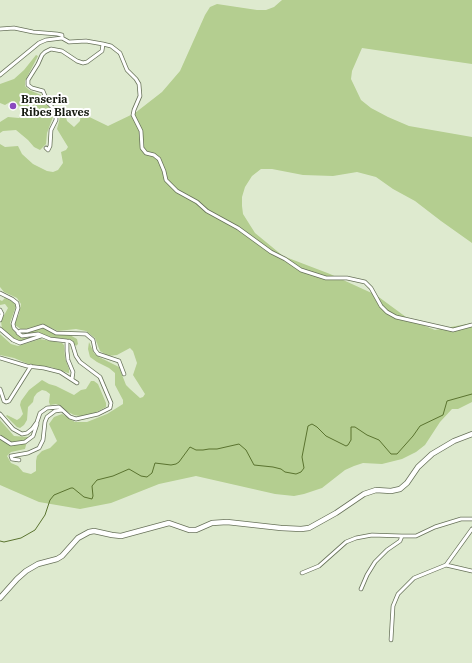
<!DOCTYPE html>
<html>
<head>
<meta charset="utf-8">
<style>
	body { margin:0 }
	canvas { display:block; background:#deeacf }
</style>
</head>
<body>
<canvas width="472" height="663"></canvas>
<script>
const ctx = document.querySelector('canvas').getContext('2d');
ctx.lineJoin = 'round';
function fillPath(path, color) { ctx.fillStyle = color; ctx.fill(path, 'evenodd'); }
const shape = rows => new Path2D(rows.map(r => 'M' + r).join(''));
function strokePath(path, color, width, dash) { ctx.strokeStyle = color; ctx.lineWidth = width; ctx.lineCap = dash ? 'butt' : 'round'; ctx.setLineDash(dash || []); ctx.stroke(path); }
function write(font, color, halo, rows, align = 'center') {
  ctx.font = font + ' "IBM Plex Serif",serif'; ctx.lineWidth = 4; ctx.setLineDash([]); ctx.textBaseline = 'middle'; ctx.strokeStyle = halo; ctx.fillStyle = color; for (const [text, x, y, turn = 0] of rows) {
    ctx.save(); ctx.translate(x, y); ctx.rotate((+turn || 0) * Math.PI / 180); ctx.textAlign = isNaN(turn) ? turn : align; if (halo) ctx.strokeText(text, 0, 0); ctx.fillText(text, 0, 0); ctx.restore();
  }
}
const green = shape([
	[282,0,472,0,472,64,362,48,352,71,351,79,361,100,371,108,388,117,409,126,472,137,472,243,441,221,415,201,393,189,376,177,357,172,333,176,303,175,272,169,261,169,252,176,245,187,242,197,242,206,243,214,255,233,283,256,330,274,376,295,410,320,435,330,472,323,472,402,458,409,452,409,440,422,425,445,416,452,402,459,382,464,363,463,354,466,345,470,322,488,304,494,294,496,275,494,196,476,159,484,111,503,80,509,39,502,0,485,0,420,14,436,28,437,25,449,11,452,7,456,11,463,18,466,23,472,31,474,36,471,36,461,37,456,42,451,50,448,57,441,49,424,54,417,62,414,75,422,87,422,107,414,123,404,123,400,115,385,115,373,109,368,97,362,90,357,88,349,89,342,94,353,99,357,119,367,126,385,130,389,140,398,143,397,145,394,133,375,137,363,133,351,130,348,117,355,108,356,100,351,95,338,86,331,76,329,58,331,43,324,22,330,15,325,15,322,19,314,21,304,17,298,4,292,0,287,0,144,5,147,18,146,22,154,33,164,47,171,53,172,58,170,63,163,61,152,66,150,68,147,57,129,60,117,58,109,59,107,64,109,67,121,74,127,80,121,81,113,108,126,135,113,162,92,180,71,205,15,210,7,217,4,257,10,266,10,274,7],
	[36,55,38,56,25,81,25,86,29,90,41,95,52,112,53,117,47,133,46,144,40,150,34,147,28,140,16,130,3,131,0,133,0,122,8,117,19,118,25,113,22,108,15,103,10,102,5,105,0,103,0,84,14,79,24,70],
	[5,298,13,302,16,306,10,323,14,331,21,337,30,339,18,341,10,336,2,329,1,321,8,308,5,304,0,305,0,300,2,301],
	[39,329,44,329,68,334,77,339,78,344,76,346,71,340,62,338,53,338,39,333,23,334],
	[0,334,11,344,18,346,40,339,62,343,64,345,65,358,69,369,69,373,68,373,51,367,33,366,14,358,0,355],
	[42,380,49,384,56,386,74,395,81,390,86,389,91,381,94,381,98,384,106,403,106,407,91,415,85,417,74,415,66,411,61,406,56,404,50,405,49,402,50,394,46,391,42,390,37,393,34,397,33,402,28,407,27,420,24,425,20,428,17,427,6,416,7,415,17,420,20,418,23,414,20,405,21,401,29,390]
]);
const stream = shape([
	[0,541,4,542,21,538,35,530,45,515,50,500,54,495,71,488,73,488,84,497,92,499,93,496,92,486,97,480,113,476,129,469,141,476,147,477,152,473,155,463,171,465,176,464,179,462,190,447,196,450,203,450,209,449,217,449,239,444,246,450,254,465,273,467,281,469,285,472,296,474,301,472,304,468,302,457,308,426,312,424,317,427,326,436,346,446,348,445,351,440,351,427,355,427,367,435,379,440,391,454,397,454,413,436,420,426,443,415,447,401,472,394]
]);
const street = shape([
	[0,29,14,28,33,32,57,34,62,35,62,38],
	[62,38,69,42,86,41,103,44,111,46,120,53,127,70,136,79,139,84,140,96,134,110,133,115,141,131,142,148,146,153,154,155,159,159,164,171,166,180,177,191,197,202,207,211,238,228,271,252,285,259,301,270,326,278,347,278,365,282,371,288,381,306,387,312,396,317,453,330,472,325],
	[0,75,39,43,46,40,62,38],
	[46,148,48,150,50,146,51,130,56,120,56,111,48,103,43,91,32,88,28,85,28,80,38,64,42,55,45,52,51,49,62,51,77,61,83,63,87,62,102,51,103,44],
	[0,293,12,299,17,303,18,308,13,324,14,328,19,333],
	[0,310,2,314,0,320],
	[0,329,13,340,20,343,41,336],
	[67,341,50,339,38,334,22,336,18,333,20,331,27,331,43,326,56,333,86,334,93,340,95,350,98,354,119,361,124,374],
	[0,358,27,366,44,368,60,372,77,383],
	[0,389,4,401,6,402,9,401,31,366],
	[0,414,13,429,22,434,27,433,32,429,37,422,40,413,47,408,59,407,70,417,76,419,98,414,110,408,111,403,100,377,80,362,76,356,72,343,69,341,67,342,67,351,68,360,73,372,72,379],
	[0,437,11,444,25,442,33,436,37,424],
	[19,460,12,459,11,456,28,453,39,448,43,440,45,422,47,417,55,411,62,410],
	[446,565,472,571],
	[302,573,319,566,346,542,356,538,372,535,402,536],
	[361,589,367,575,375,562,387,550,400,541,402,536,416,536,435,527,461,519,472,519],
	[391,640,393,606,398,594,414,578,446,565,472,529]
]);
const secondary = shape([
	[0,598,17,579,26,571,38,564,57,559,62,556,78,538,89,532,94,531,112,535,121,536,169,523,189,530,196,530,212,523,227,522,281,528,301,529,309,528,336,513,364,494,376,490,391,491,400,489,407,483,418,467,432,454,454,441,472,434]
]);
const markers = [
	[13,106,4,"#8a4abf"]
];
const poiNames = [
	["Braseria",21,100],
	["Ribes Blaves",21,113]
];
fillPath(green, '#b4ce90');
strokePath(stream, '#5a732f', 1);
strokePath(street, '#68725a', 4.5);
strokePath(secondary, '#68725a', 6);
strokePath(street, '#fff', 3);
strokePath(secondary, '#fff', 4.5);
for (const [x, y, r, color] of markers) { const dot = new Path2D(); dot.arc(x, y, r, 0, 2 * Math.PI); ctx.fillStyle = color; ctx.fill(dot); strokePath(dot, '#fff', 1.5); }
write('bold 11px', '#151910', '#fff', poiNames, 'left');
</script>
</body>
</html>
